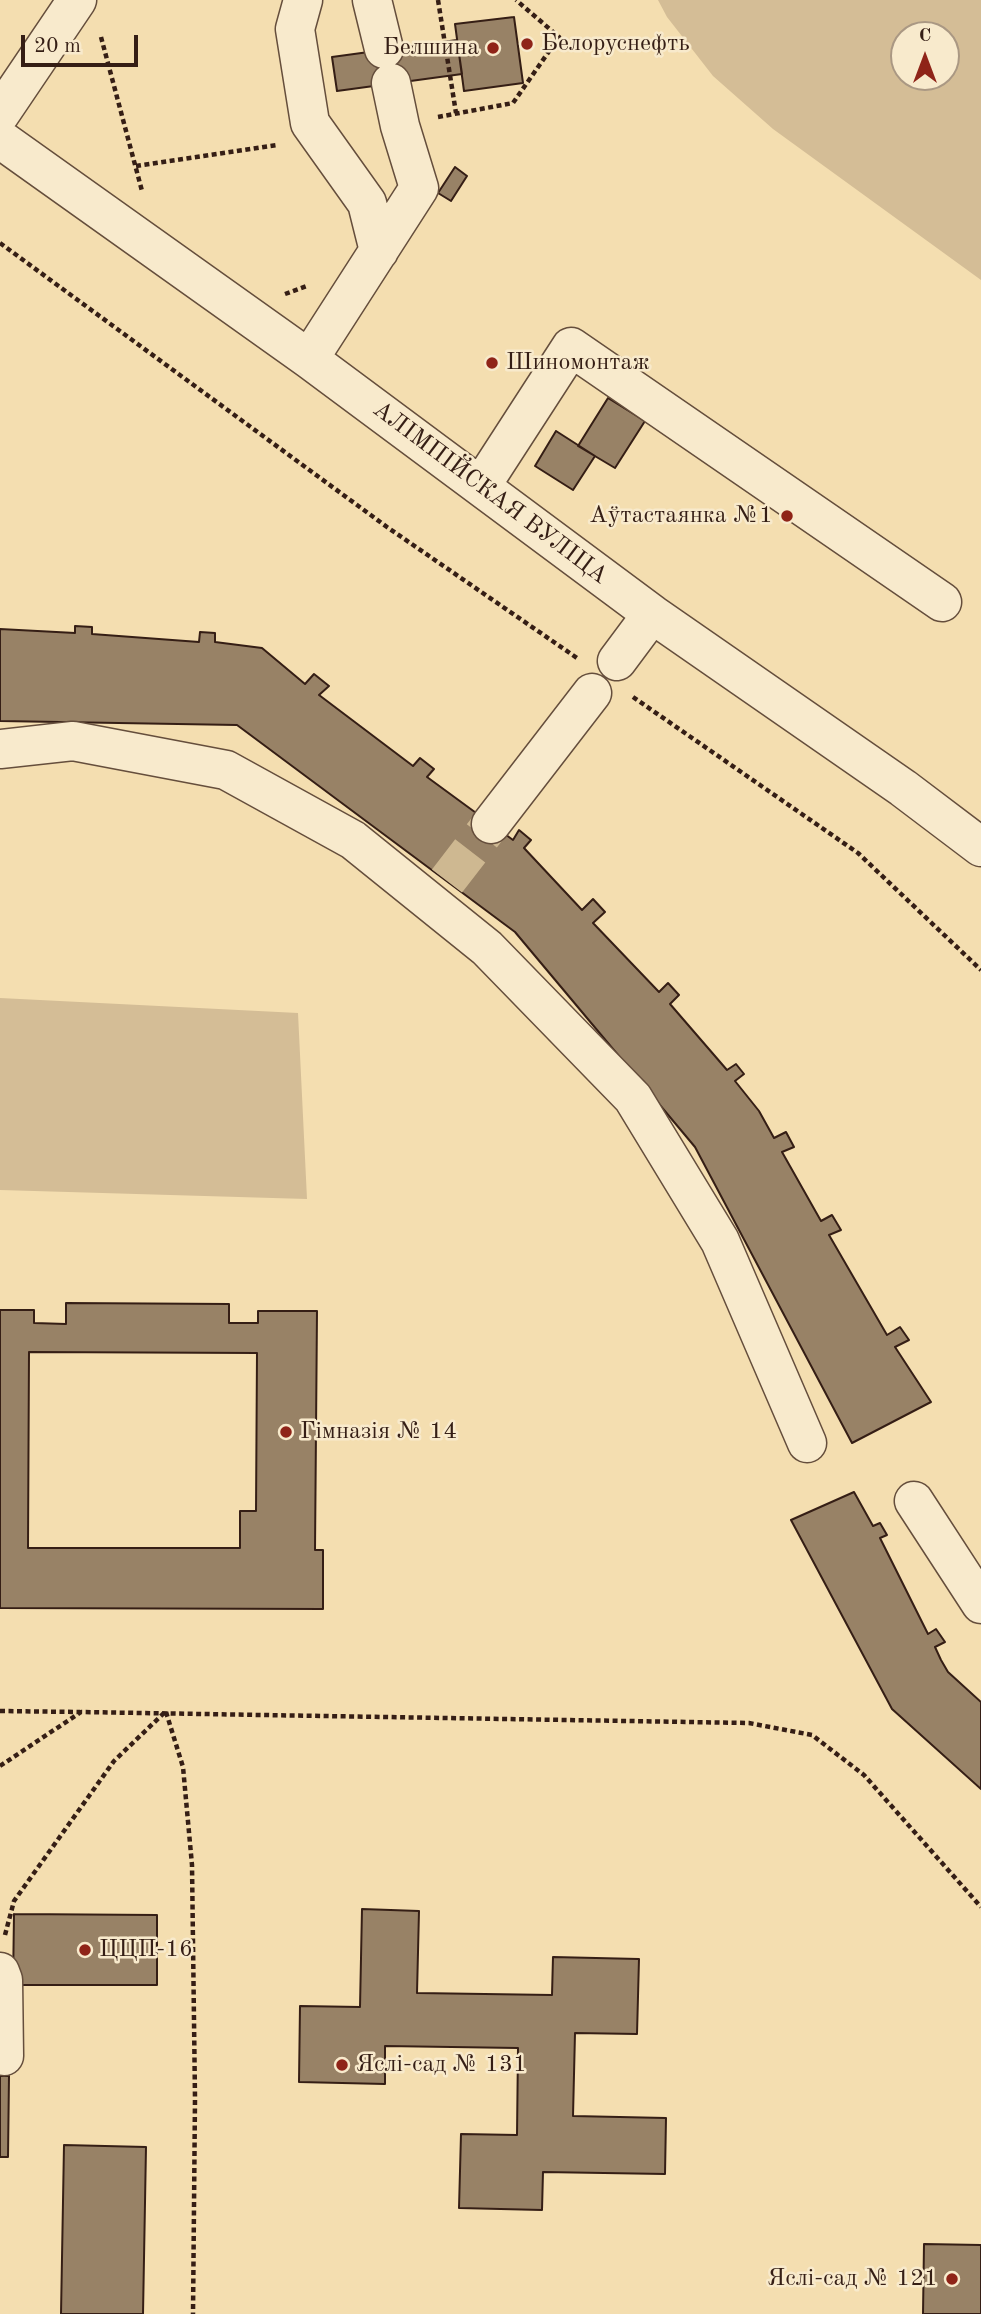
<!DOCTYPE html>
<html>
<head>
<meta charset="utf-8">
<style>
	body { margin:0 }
	#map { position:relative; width:981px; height:2314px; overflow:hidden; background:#f4deb0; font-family:"Old Standard TT",serif }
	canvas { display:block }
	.north { position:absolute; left:890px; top:21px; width:70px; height:70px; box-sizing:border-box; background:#f8eacc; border:2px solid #aa9883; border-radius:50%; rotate:0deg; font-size:19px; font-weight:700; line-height:28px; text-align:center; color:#351e15 }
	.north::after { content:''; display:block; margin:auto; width:24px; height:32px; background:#8f2418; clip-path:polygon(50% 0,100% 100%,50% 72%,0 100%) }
	.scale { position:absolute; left:21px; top:35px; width:117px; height:32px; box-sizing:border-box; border:4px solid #351e15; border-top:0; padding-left:9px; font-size:21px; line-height:24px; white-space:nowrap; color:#351e15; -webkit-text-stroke:5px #f8eacc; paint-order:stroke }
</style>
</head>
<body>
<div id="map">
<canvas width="981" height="2314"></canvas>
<div class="north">С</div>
<div class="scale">20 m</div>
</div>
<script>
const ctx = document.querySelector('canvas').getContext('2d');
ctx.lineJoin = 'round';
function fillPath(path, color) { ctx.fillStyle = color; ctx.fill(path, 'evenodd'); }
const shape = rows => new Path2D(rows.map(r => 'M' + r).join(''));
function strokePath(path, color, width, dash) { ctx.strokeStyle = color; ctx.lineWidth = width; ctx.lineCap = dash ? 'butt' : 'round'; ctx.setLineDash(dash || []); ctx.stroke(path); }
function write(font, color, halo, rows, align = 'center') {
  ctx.font = font + ' "Old Standard TT",serif'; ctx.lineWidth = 5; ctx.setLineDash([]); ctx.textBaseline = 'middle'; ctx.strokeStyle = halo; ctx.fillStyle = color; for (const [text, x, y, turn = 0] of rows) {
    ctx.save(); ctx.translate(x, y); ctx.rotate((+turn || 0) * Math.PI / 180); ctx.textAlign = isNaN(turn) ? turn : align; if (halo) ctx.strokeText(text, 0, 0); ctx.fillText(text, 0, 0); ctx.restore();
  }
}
const green = shape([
	[658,0,981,0,981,280,773,129,713,76,667,17],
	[946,35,946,77,904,77,904,35],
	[0,998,298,1013,307,1199,0,1190]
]);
const building = shape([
	[514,17,523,83,464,91,455,24,514,17],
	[457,40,462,74,337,91,332,57,457,40],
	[455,167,467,176,451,201,438,193,455,167],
	[608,398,645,421,615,468,578,446,608,398],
	[556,431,595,456,573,490,535,466,556,431],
	[75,626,92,627,92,634,199,642,200,632,215,633,215,642,262,648,305,684,314,674,329,686,319,695,413,766,420,758,434,769,427,777,513,840,519,830,531,840,524,848,582,910,593,899,605,912,593,923,659,992,668,983,679,995,670,1004,727,1070,736,1064,744,1074,735,1081,759,1111,774,1138,786,1132,794,1147,782,1152,821,1221,832,1215,841,1230,829,1235,887,1335,900,1327,909,1340,895,1347,931,1402,852,1443,695,1147,515,932,237,725,0,721,0,629,75,633,75,626],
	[66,1303,229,1304,229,1323,258,1323,258,1311,317,1311,315,1550,323,1550,323,1609,0,1608,0,1310,34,1310,34,1323,66,1324,66,1303],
	[29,1352,257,1353,256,1511,240,1511,240,1548,28,1548,29,1352],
	[854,1492,873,1526,880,1523,887,1535,880,1538,928,1634,936,1629,945,1642,935,1647,941,1660,948,1672,981,1702,981,1789,892,1709,791,1520,854,1492],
	[362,1909,419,1911,417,1993,552,1995,553,1957,639,1959,637,2034,575,2033,573,2116,666,2118,665,2174,543,2172,542,2210,459,2208,461,2134,517,2135,518,2048,385,2046,385,2084,299,2082,300,2006,360,2007,362,1909],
	[14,1914,157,1915,157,1985,13,1985,14,1914],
	[0,2076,9,2076,8,2157,0,2157,0,2076],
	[64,2145,146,2147,143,2314,61,2314,64,2145],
	[924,2244,981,2245,981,2314,923,2314,924,2244]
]);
const minorTunnel = shape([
	[447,881,491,824]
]);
const path = shape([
	[438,0,456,113],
	[101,37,142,191],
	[438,117,513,103,559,37,516,0],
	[136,166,277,145],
	[0,243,387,527,577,658],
	[285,294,307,286],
	[633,697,858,853,981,970],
	[0,1711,80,1712],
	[166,1712,183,1767,192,1865,195,2098,193,2314],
	[0,1766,81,1712,749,1723,812,1735,864,1775,981,1907],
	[5,1935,14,1901,114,1761,165,1712]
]);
const minor = shape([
	[303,0,295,29,310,123,367,203,379,251],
	[372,0,384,49],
	[0,114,77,0],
	[0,139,309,359,652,614,903,788,981,847],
	[309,359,419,188,400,126,391,83],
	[481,486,571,347,942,602],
	[617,661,652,614],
	[0,749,73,741,226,770,353,840,487,948,633,1098,720,1241,807,1443],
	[491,824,592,693],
	[914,1501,981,1604],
	[0,1972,3,1980,4,2056,0,2055]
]);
const markers = [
	[527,44,7,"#8f2418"],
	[493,48,7,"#8f2418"],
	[492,363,7,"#8f2418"],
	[787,516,7,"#8f2418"],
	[286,1432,7,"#8f2418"],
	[85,1950,7,"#8f2418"],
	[342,2065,7,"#8f2418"],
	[952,2279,7,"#8f2418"]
];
const poiNames = [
	["Белоруснефть",541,44],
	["Белшина",479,48,"right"],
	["Шиномонтаж",506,363],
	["Аўтастаянка №1",773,516,"right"],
	["Гімназія № 14",300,1432],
	["ЦЦП-16",99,1950],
	["Яслі-сад № 131",356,2065],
	["Яслі-сад № 121",938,2279,"right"]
];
const streetNames = [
	["АЛІМПІЙСКАЯ ВУЛІЦА",490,493,37]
];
fillPath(green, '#d4bd96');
fillPath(building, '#988266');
strokePath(building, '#351e15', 2);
strokePath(minorTunnel, '#ceb891', 38, [38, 19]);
strokePath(minor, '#654e3c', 41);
strokePath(path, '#351e15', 4.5, [5, 3.5]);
strokePath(minor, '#f8eacc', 38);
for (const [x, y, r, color] of markers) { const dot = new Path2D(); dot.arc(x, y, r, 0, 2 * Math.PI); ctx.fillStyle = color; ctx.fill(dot); strokePath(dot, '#f8eacc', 2.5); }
write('24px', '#351e15', '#f8eacc', poiNames, 'left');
write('24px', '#351e15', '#f8eacc', streetNames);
</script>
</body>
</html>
